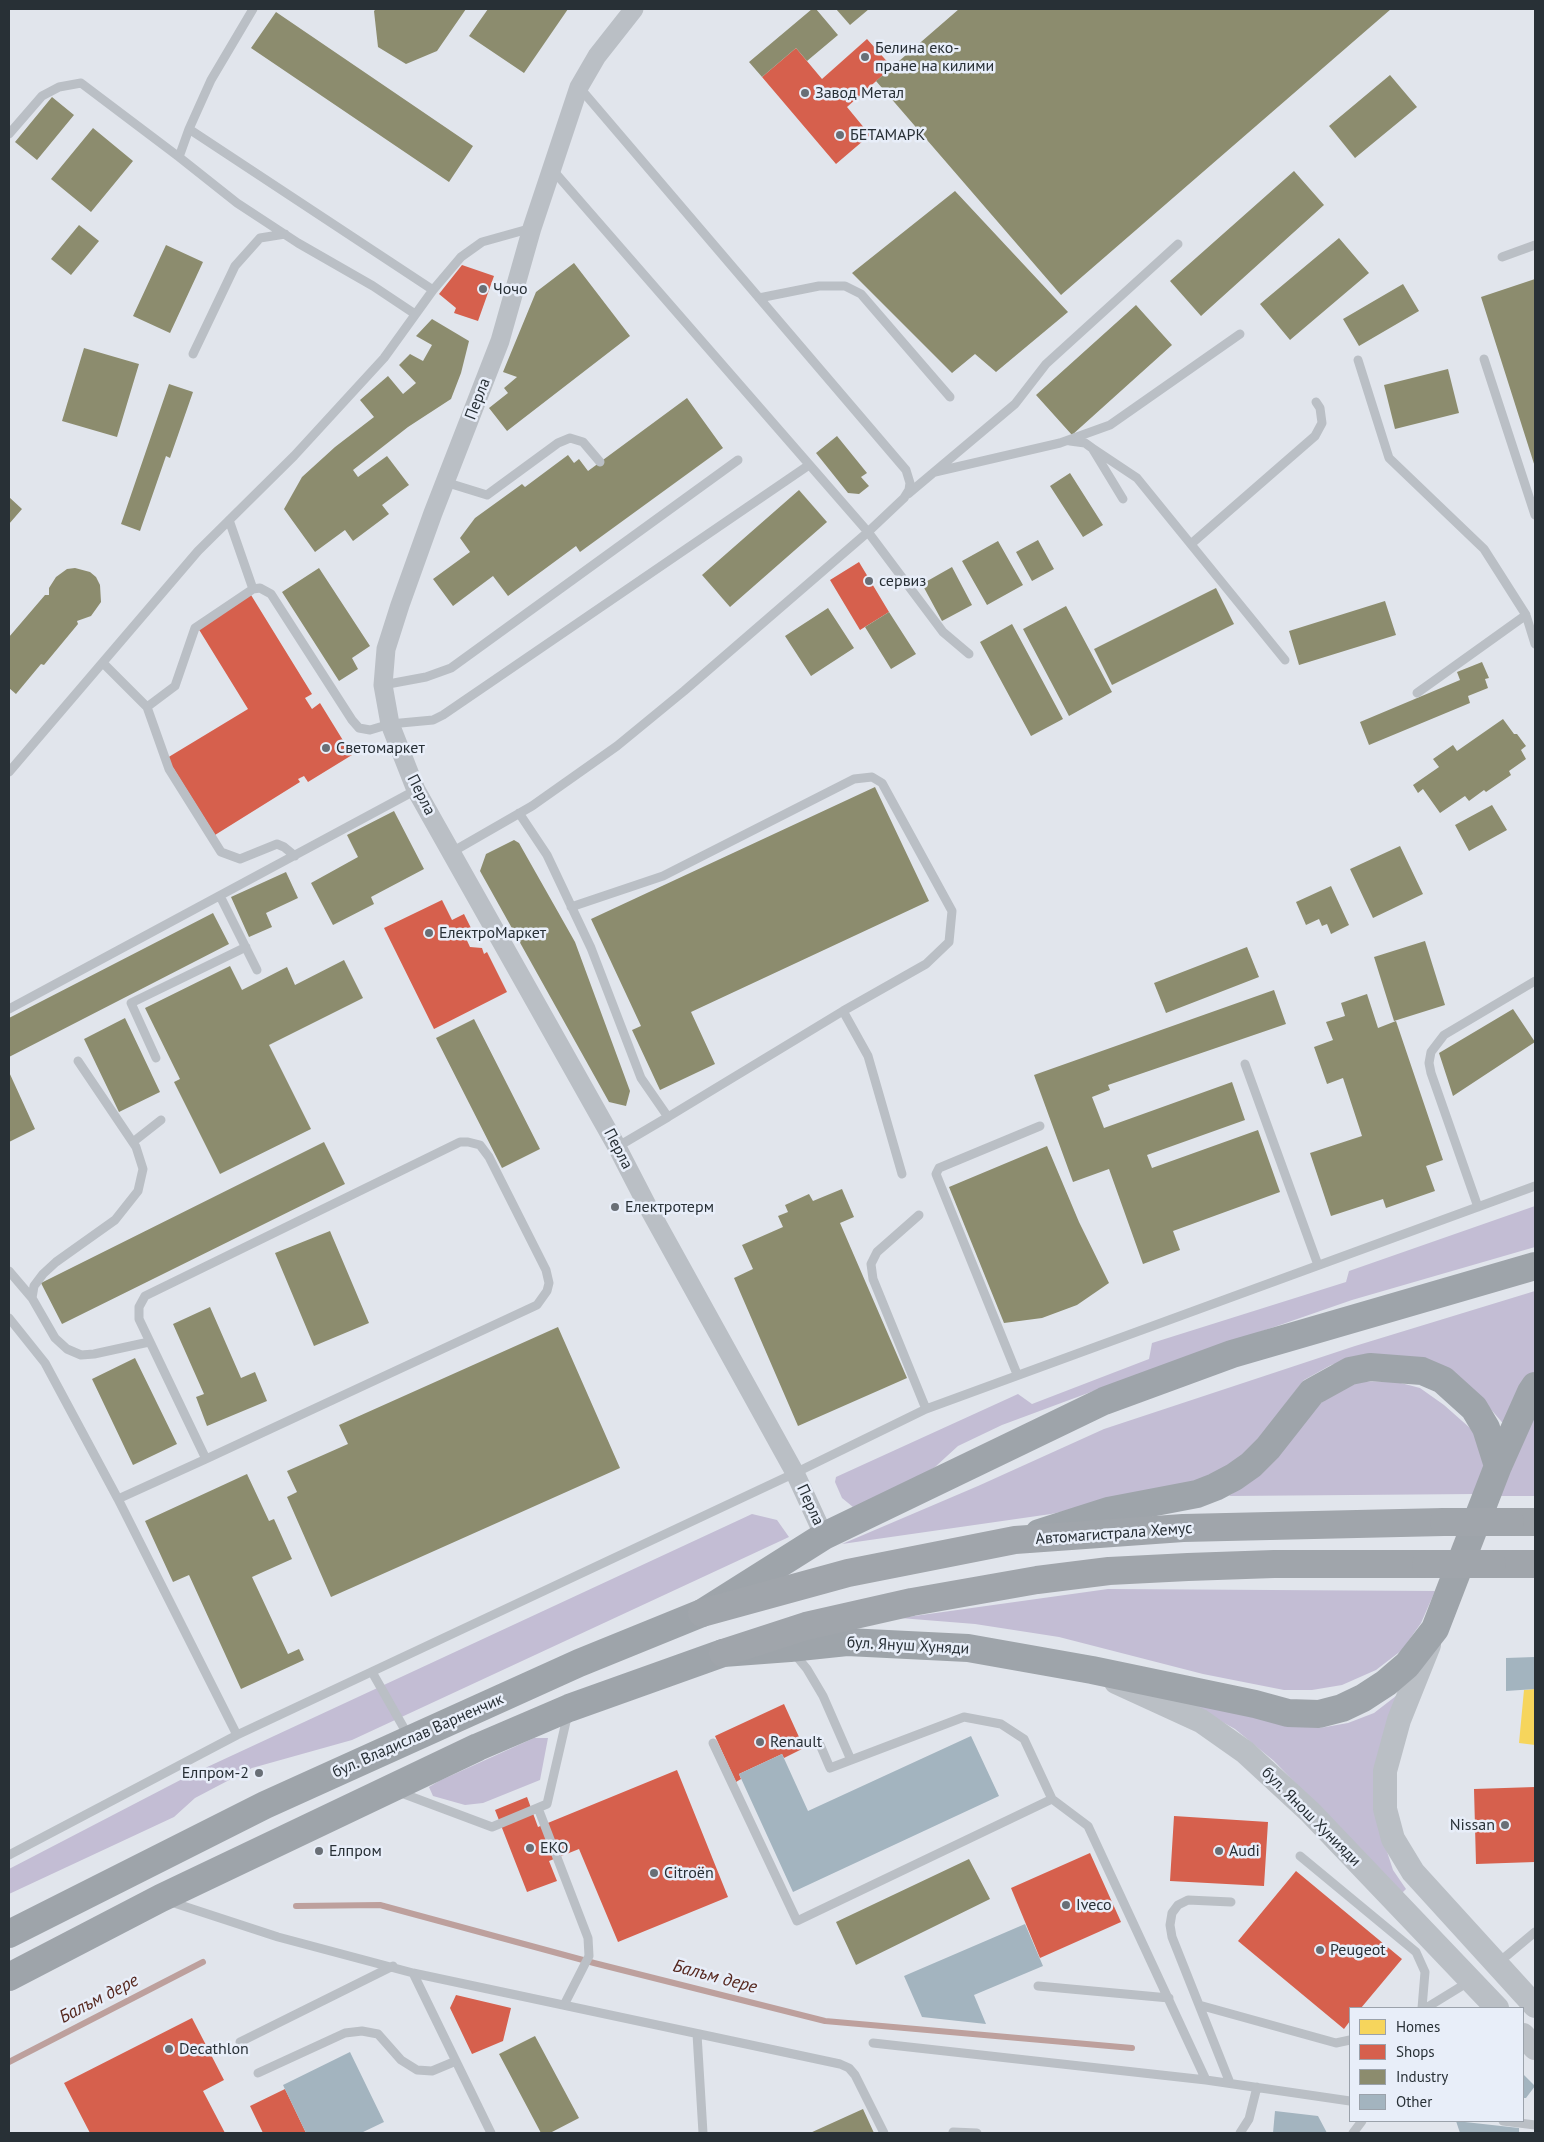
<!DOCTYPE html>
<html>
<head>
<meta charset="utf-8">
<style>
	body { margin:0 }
	#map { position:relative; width:1544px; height:2142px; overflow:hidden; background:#e1e5ec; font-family:"PT Sans",sans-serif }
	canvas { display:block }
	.frame { position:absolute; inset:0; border:10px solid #283036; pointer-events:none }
	.legend { position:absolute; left:1349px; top:2007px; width:175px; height:115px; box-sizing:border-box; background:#e8eef9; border:1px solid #9ba2ab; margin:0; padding:6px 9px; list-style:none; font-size:15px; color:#283036 }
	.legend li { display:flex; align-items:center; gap:10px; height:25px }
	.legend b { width:25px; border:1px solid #9ba2ab }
</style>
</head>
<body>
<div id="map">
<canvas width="1544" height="2142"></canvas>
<div class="frame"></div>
<ul class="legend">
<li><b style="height:14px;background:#f6d55c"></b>Homes</li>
<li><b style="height:14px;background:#d6604d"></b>Shops</li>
<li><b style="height:14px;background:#8c8c6e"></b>Industry</li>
<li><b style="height:14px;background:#a3b4bf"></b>Other</li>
</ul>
</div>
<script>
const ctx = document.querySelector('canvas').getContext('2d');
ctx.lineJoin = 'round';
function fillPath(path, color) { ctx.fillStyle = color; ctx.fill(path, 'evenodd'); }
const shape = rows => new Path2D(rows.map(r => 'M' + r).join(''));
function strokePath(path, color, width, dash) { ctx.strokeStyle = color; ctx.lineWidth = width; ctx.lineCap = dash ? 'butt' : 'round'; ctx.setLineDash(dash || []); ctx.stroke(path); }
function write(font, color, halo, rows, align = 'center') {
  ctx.font = font + ' "PT Sans",sans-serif'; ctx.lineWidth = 5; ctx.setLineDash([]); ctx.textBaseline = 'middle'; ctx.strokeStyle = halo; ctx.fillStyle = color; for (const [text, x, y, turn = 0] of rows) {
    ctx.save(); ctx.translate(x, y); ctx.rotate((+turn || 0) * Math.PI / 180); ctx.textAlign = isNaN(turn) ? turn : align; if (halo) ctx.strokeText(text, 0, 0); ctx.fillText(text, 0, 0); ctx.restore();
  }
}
const green = shape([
	[1535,1206,1535,1247,1352,1300,1150,1370,1002,1425,958,1446,935,1467,893,1492,853,1507,842,1498,835,1482,836,1477,1018,1394,1032,1404,1149,1359,1152,1343,1346,1282,1349,1271],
	[1535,1291,1535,1375,1507,1428,1475,1391,1368,1356,1331,1365,1304,1380,1241,1462,1195,1483,1051,1514,842,1544,978,1486,1104,1429,1355,1346],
	[1354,1381,1397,1382,1420,1388,1444,1405,1470,1428,1489,1457,1475,1494,1229,1496,1256,1477,1313,1408],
	[1535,1403,1535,1496,1498,1496],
	[752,1514,777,1520,789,1537,352,1740,252,1768,195,1798,174,1817,9,1894,9,1869,190,1775],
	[1108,1589,1435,1591,1421,1623,1402,1650,1376,1670,1342,1685,1312,1690,1284,1690,1203,1674,1059,1637,975,1624,900,1618],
	[1405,1689,1375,1815,1393,1870,1406,1889,1402,1893,1274,1761,1235,1729,1176,1696,1320,1728,1348,1723,1374,1713],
	[534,1738,548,1738,540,1780,483,1803,465,1805,433,1796,429,1787,439,1781]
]);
const homes = shape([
	[1535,1689,1535,1745,1519,1743,1524,1690]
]);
const shops = shape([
	[867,39,892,67,847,107,870,135,836,164,762,77,796,48,822,79],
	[462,265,494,276,478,321,454,313,456,308,439,294],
	[859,562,889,612,860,630,830,580],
	[251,595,312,694,305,698,312,709,320,703,352,755,308,782,304,776,298,779,300,782,215,835,167,758,248,709,198,628],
	[442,900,452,920,464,914,471,928,463,932,470,947,482,948,484,954,487,952,507,992,434,1029,384,928],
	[784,1704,804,1748,784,1758,782,1754,739,1774,741,1779,736,1782,715,1736],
	[677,1770,728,1897,618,1942,579,1849,549,1861,557,1881,527,1892,495,1810,527,1797,538,1827],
	[1535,1787,1535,1862,1476,1864,1474,1789],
	[1174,1816,1268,1822,1264,1886,1170,1881],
	[1090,1853,1121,1922,1040,1958,1011,1888],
	[1296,1871,1402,1959,1361,2008,1350,2008,1350,2021,1344,2029,1238,1941],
	[456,1995,511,2008,503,2041,472,2054,450,2008],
	[192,2018,224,2080,203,2091,225,2133,90,2133,64,2083],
	[285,2089,306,2133,263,2133,250,2106]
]);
const industry = shape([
	[376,9,466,9,437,51,406,64,378,47,374,11],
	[488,9,568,9,524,73,469,36],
	[812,9,816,9,838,35,807,61,796,48,762,77,749,62],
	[836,9,869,9,850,25],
	[959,9,1391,9,1061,295,876,81],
	[276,12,473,146,449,182,251,48],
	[1390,75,1417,107,1355,158,1329,126],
	[52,97,74,115,37,160,15,142],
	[93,128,133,161,91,212,51,179],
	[1294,171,1324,205,1201,316,1170,281],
	[955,191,1068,312,996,372,975,354,952,373,852,273],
	[79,225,99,241,71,275,51,259],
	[1339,238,1369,273,1290,340,1260,304],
	[166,245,203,262,170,333,133,316],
	[574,263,630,336,507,431,489,408,508,393,504,388,517,377,503,372,536,292],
	[1535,279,1535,467,1481,297],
	[1403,284,1419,311,1359,346,1343,319],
	[1136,305,1172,345,1072,435,1036,395],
	[432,319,469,341,461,373,451,399,408,427,353,470,358,477,387,456,409,485,382,505,389,514,353,541,345,530,315,552,284,509,302,477,335,447,374,417,360,400,388,376,403,394,416,383,399,365,410,354,423,361,432,345,416,336],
	[84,348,139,364,117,437,62,421],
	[1448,369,1459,413,1395,429,1384,385],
	[169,384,193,392,170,458,166,456,140,531,121,524],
	[687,398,723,448,580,552,576,546,508,596,493,576,453,606,433,579,470,552,460,538,475,518,522,484,525,487,568,455,574,463,579,459,588,471],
	[837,436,867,473,861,477,869,486,859,494,848,493,816,453],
	[1070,473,1103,525,1083,537,1050,486],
	[799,490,827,522,730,607,702,575],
	[9,497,22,509,9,524],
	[1038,540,1054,569,1032,581,1016,552],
	[998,541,1023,585,987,605,962,561],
	[952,567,972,605,942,621,922,584],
	[75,568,90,572,96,577,100,585,101,602,91,616,77,621,78,624,44,665,41,664,16,694,9,688,9,637,45,595,49,595,49,588,56,577,67,569],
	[319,568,370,646,352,658,358,669,339,681,282,592],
	[1216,588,1234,624,1112,685,1094,649],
	[1385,601,1396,635,1299,665,1289,631],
	[1066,606,1112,692,1069,716,1023,629],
	[828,608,854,648,811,676,785,636],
	[889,612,916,654,891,669,865,627],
	[1012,624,1063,719,1031,736,980,642],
	[1482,662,1489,678,1485,679,1488,688,1468,696,1470,703,1369,745,1360,722,1460,680,1457,672],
	[1503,719,1514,734,1517,734,1526,746,1521,750,1526,759,1509,771,1511,775,1486,792,1484,790,1469,801,1465,796,1440,813,1423,789,1418,793,1413,785,1439,767,1433,759,1453,745,1457,751],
	[875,787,929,901,691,1012,715,1064,660,1090,632,1030,641,1026,591,919],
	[1492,805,1507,830,1469,851,1455,825],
	[394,811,424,869,371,897,374,904,333,925,311,883,358,857,347,835],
	[514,840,519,843,575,942,630,1091,626,1106,609,1102,480,871,486,854],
	[1400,846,1423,894,1373,918,1350,869],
	[286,872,298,898,266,913,272,927,249,937,231,897],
	[1331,886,1349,925,1331,934,1327,924,1322,926,1319,919,1306,925,1296,902],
	[213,913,229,944,9,1057,9,1018],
	[1425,941,1445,1005,1394,1021,1374,957],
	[1247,947,1259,977,1166,1013,1154,983],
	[344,960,363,998,269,1045,311,1129,220,1174,174,1082,180,1079,145,1008,230,966,242,990,287,967,295,985],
	[1274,990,1286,1024,1108,1085,1110,1090,1092,1097,1104,1128,1232,1082,1245,1120,1147,1155,1152,1168,1258,1130,1280,1192,1173,1231,1180,1250,1143,1264,1109,1169,1073,1182,1034,1075],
	[1367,994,1378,1028,1396,1021,1443,1160,1426,1166,1435,1191,1386,1208,1383,1199,1331,1216,1310,1153,1362,1136,1343,1078,1327,1084,1314,1047,1333,1040,1326,1022,1345,1016,1341,1003],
	[1513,1009,1535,1042,1453,1096,1439,1053],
	[125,1018,160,1092,119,1112,84,1039],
	[474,1019,540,1149,502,1168,436,1038],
	[9,1072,35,1129,9,1142],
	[324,1142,345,1184,62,1324,41,1283],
	[1047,1146,1079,1222,1109,1283,1077,1305,1042,1318,1004,1323,949,1187],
	[842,1189,854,1217,840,1223,907,1378,798,1426,734,1278,753,1269,742,1245,783,1227,778,1216,788,1212,785,1205,809,1194,813,1201],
	[330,1231,369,1323,314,1346,275,1253],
	[210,1307,241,1378,255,1372,267,1401,207,1426,196,1397,204,1394,173,1324],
	[558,1327,620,1468,331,1597,287,1497,297,1492,287,1471,348,1444,339,1425],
	[135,1358,177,1444,133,1465,92,1379],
	[247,1474,269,1521,274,1519,292,1559,252,1577,288,1654,299,1649,304,1660,241,1689,189,1575,173,1582,145,1521],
	[969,1859,990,1899,856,1965,836,1922],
	[535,2036,579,2118,550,2133,541,2133,499,2054],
	[863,2109,874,2133,810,2133]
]);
const stream = shape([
	[296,1906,380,1905,594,1963,825,2021,1132,2048],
	[9,2062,203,1962]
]);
const building = shape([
	[1535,1657,1535,1689,1506,1691,1506,1658],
	[971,1736,999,1796,793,1892,739,1774,782,1754,808,1811],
	[1025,1924,1043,1966,974,1995,986,2024,922,2017,904,1976],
	[350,2052,384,2122,361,2133,306,2133,283,2085],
	[1523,2074,1535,2086,1526,2098,1523,2098],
	[1275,2111,1318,2116,1327,2133,1273,2133],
	[1456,2121,1519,2128,1519,2133,1460,2133]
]);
const service = shape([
	[189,129,211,80,253,9],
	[9,134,42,96,59,87,81,83,179,157],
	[551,168,868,532,943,632,969,654],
	[1502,257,1535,245],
	[759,298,819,286,845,286,861,294,950,397],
	[415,314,373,286,298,243,237,203,179,157,189,129,433,290],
	[193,354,235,266,260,238,285,234],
	[1484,359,1535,515],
	[1358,360,1389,458,1484,549,1526,615,1535,644],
	[1070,441,1085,443,1092,448,1123,499],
	[1092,448,1137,478,1285,660],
	[935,472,1060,443,1110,425,1240,334],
	[445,482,487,495,558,443,570,438,583,442,600,462],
	[908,494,1015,404,1046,364,1178,244],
	[229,520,253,589],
	[1191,544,1315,436,1322,423,1320,408,1316,402],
	[103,663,147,707,169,769,221,852,240,859,277,844,284,847,295,856],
	[383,685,426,677,451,668,738,460],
	[1417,693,1526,615],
	[147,707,175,686,195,628,253,589,260,588,271,594,352,720,359,728,370,730,390,724,433,720,443,715,809,465],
	[9,772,198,551,294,456,384,358,433,290,461,257,482,242,532,228],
	[519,813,547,855,591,948,641,1078,668,1117,617,1147],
	[452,852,532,806,617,746,684,691,868,532,904,498,909,490,910,483,906,470,579,87],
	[220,896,257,970],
	[571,907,663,876,854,779,872,777,882,783,952,911,949,942,926,964,843,1011,668,1117],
	[9,1009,416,790],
	[843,1011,868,1056,902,1174],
	[156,1058,131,1003,246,947],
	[78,1061,136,1147,143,1169,138,1191,115,1220,56,1262,43,1274,34,1286,32,1298,55,1338,67,1349,81,1355,94,1354,149,1342],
	[1245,1064,1318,1265],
	[133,1142,161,1120],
	[1478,1207,1431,1073,1429,1063,1431,1052,1444,1035,1535,981],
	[919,1215,877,1252,871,1264,873,1279,926,1409],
	[9,1271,32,1298],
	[9,1318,45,1363,118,1499,237,1735],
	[1017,1374,936,1174,939,1168,1040,1126],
	[118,1499,206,1459,537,1305,547,1291,549,1283,546,1270,489,1157,480,1145,468,1142,460,1142,145,1296,139,1307,139,1319,206,1459],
	[793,1652,807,1669,823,1696,851,1760],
	[372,1672,409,1737],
	[818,1740,830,1768,964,1717,1001,1724,1024,1739,1052,1799,1088,1826,1206,2080],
	[713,1743,797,1921,1052,1799],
	[396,1791,492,1827,547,1804,568,1713],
	[538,1808,588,1938,589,1956,564,2005],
	[9,1855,237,1735,795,1473,926,1409,1535,1186],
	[1300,1856,1416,1952,1425,1972,1422,2008],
	[168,1901,278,1937,413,1973,840,2064,849,2068,855,2075,884,2133],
	[1498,1963,1535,1932],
	[413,1973,491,2133],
	[1038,1986,1169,1998],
	[1199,2005,1336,2043,1350,2040],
	[1426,2008,1470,1981],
	[697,2034,703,2133],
	[240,2042,393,1966],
	[873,2043,1206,2080,1350,2101],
	[258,2073,345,2033,362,2031,378,2034,401,2060,417,2070,432,2071,456,2061],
	[1230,2083,1172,1937,1170,1925,1172,1913,1178,1905,1188,1900,1231,1902],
	[1503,2121,1535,2125],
	[953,2132,977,2133],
	[1240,2133,1249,2119,1257,2087],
	[1353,2133,1362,2121]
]);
const minor = shape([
	[634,9,597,56,579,87,532,228,500,341,433,513,400,605,386,649,383,685,390,724,416,790,617,1147,649,1209,795,1473,824,1536]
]);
const tertiary = shape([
	[1429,1645,1399,1720,1385,1771,1385,1809,1393,1839,1413,1872,1535,2006],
	[1116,1682,1201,1721,1245,1752,1310,1812,1497,2008],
	[1523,2035,1535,2048]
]);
const primary = shape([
	[1039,1533,1108,1511,1197,1494,1215,1487,1234,1477,1251,1465,1268,1448,1312,1392,1350,1371,1370,1367,1422,1371,1443,1380,1474,1408,1486,1428,1498,1466],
	[9,1934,265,1805,579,1663,702,1613,824,1536,1104,1401,1232,1354,1535,1266],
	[9,1977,161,1898,478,1747,569,1708,723,1653,790,1648,847,1642,968,1648,1092,1670,1255,1704,1288,1713,1319,1714,1342,1708,1363,1698,1386,1683,1407,1665,1435,1629,1498,1466,1531,1392,1535,1386]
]);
const motorway = shape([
	[1510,1522,1535,1522],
	[1492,1564,1535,1564],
	[702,1613,848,1573,1015,1540,1183,1528,1444,1522],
	[723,1653,806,1626,912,1602,1037,1580,1109,1571,1188,1567,1274,1564,1426,1564]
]);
const motorwayBridge = shape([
	[1444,1522,1510,1522],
	[1426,1564,1492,1564]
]);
const markers = [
	[865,57,5,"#696f76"],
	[805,93,5,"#696f76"],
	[840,135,5,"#696f76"],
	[483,289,5,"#696f76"],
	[869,581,5,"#696f76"],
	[326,748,5,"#696f76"],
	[429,933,5,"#696f76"],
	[615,1207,5,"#696f76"],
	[760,1742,5,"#696f76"],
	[259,1773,5,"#696f76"],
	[1505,1825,5,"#696f76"],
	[530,1848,5,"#696f76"],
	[319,1851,5,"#696f76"],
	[1219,1851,5,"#696f76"],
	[654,1873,5,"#696f76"],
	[1066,1905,5,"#696f76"],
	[1320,1950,5,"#696f76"],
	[169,2049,5,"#696f76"]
];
const poiNames = [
	["Белина еко-",875,48],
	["пране на килими",875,66],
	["Завод Метал",815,93],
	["БЕТАМАРК",850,135],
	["Чочо",493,289],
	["сервиз",879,581],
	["Светомаркет",336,748],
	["ЕлектроМаркет",439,933],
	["Електротерм",625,1207],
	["Renault",770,1742],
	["Елпром-2",249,1773,"right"],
	["Nissan",1495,1825,"right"],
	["EKO",540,1848],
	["Елпром",329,1851],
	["Audi",1229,1851],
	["Citroën",664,1873],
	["Iveco",1076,1905],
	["Peugeot",1330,1950],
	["Decathlon",179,2049]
];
const streetNames = [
	["Перла",478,399,-69],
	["Перла",421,795,63],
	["Перла",618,1149,62],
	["Перла",810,1505,65],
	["Автомагистрала Хемус",1114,1534,-4],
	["бул. Януш Хуняди",908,1646,3],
	["бул. Владислав Варненчик",418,1736,-24],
	["бул. Янош Хунияди",1311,1817,45]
];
const waterNames = [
	["Балъм дере",715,1977,15],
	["Балъм дере",99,1999,-27]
];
fillPath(green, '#c3bdd4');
fillPath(homes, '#f6d55c');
fillPath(shops, '#d6604d');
fillPath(industry, '#8c8c6e');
strokePath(stream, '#bda09d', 6);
fillPath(building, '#a3b4bf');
strokePath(service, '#babfc5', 9);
strokePath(minor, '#babfc5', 19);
strokePath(tertiary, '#babfc5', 24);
strokePath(primary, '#9ea4aa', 28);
strokePath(motorway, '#a0a5ab', 28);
strokePath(motorwayBridge, '#a0a5ab', 28);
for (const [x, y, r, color] of markers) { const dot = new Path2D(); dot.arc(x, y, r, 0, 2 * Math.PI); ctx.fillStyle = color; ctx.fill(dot); strokePath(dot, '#e8eef9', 2); }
write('16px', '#283036', '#e8eef9', poiNames, 'left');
write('16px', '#283036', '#e8eef9', streetNames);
write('italic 18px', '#56281f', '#e8eef9', waterNames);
</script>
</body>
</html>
